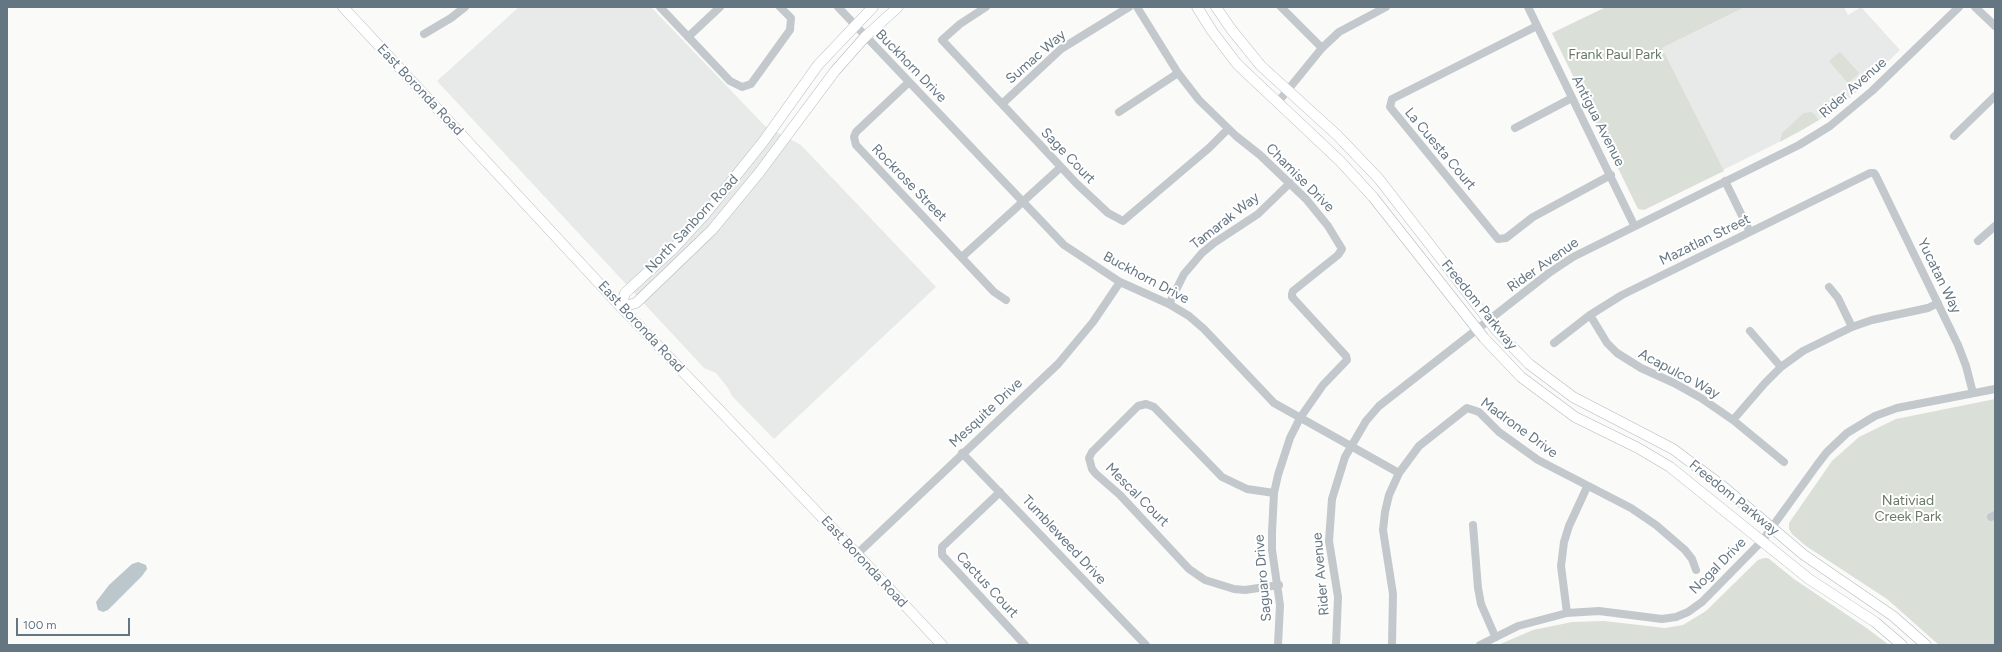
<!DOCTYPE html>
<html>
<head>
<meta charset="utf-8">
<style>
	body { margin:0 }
	#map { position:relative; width:2002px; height:652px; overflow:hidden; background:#fafaf8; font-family:Figtree,sans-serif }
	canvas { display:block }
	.frame { position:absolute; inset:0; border:8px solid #657683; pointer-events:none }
	.scale { position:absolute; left:16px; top:618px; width:114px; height:18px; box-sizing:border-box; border:2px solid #657683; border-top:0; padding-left:5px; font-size:12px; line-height:14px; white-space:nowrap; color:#657683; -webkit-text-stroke:3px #fff; paint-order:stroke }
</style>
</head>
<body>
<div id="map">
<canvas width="2002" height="652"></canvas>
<div class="frame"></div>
<div class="scale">100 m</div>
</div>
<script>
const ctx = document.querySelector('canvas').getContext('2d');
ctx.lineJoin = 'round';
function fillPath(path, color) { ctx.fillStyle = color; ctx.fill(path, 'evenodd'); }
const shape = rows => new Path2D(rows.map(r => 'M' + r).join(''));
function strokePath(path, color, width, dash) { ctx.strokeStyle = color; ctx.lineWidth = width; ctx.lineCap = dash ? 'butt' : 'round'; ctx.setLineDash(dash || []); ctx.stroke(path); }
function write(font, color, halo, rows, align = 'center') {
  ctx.font = font + ' Figtree,sans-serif'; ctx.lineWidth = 4; ctx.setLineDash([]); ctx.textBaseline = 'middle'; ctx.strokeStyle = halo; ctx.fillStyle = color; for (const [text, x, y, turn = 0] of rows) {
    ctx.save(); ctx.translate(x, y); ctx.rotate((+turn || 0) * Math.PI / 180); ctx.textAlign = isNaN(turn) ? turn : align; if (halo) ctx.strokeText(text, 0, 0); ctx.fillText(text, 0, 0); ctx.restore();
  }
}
const built = shape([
	[519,7,651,7,765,126,801,145,936,287,774,439,732,396,728,388,716,373,704,368,437,81],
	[1745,7,1844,7,1848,15,1861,7,1900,50,1850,98,1819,120,1799,132,1723,170,1662,48]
]);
const green = shape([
	[1606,7,1745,7,1662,48,1724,171,1644,210,1638,209,1552,33],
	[1840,52,1859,73,1848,83,1829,61],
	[1812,112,1819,120,1780,142,1782,133,1804,113],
	[1995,399,1995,645,1939,645,1887,599,1806,546,1792,534,1789,529,1789,523,1832,461,1859,437,1896,419],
	[1764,558,1768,558,1794,579,1868,629,1889,645,1498,645,1533,630,1572,622,1604,621,1665,628,1683,625,1706,611,1758,560]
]);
const water = shape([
	[138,562,146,565,147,569,142,576,108,610,103,612,98,610,96,602,109,585,132,564]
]);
const minor = shape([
	[660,7,730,81,742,87,751,84,790,30,791,18,780,7],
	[838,7,1064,245,1120,282,1169,304,1189,316,1204,329,1274,403,1399,473],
	[986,7,960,24,942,40,1076,183,1108,213,1123,221,1209,148,1228,129],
	[1137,7,1178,73,1199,100,1236,136,1260,155,1306,199,1328,226,1342,249,1338,255,1293,291,1292,294,1292,297,1346,356,1347,360,1323,385,1300,418,1290,438,1278,475,1274,493,1272,532,1272,550,1280,605,1278,645],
	[1281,7,1322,48],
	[1528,7,1634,225],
	[1975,7,1995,26],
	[1537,26,1392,99,1390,107,1498,239,1506,238,1533,217,1611,175],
	[424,34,451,18,465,7],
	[688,37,720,7],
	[909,82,856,132,854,137,856,145,994,292,1006,300],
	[1278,102,1322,48,1339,32,1386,7],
	[1002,104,1061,49,1129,7],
	[1119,112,1178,73],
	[1515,128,1572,98],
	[1954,136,1995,96],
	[1725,181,1750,232],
	[1978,241,1995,226],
	[962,257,1061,167],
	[1829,287,1838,298,1852,327],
	[1169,304,1184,274,1202,253,1214,243,1258,214,1290,183],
	[1590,315,1607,343,1617,353,1641,368,1674,383,1701,398,1733,420,1784,462],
	[1750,331,1781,367],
	[1554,343,1590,315,1622,295,1870,173,1874,173,1876,176,1958,345,1966,366,1973,393],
	[1733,420,1765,383,1781,367,1803,351,1852,327,1872,320,1928,308,1938,303],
	[962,453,1146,645],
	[1000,492,942,547,942,555,1025,645],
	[1274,493,1247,489,1222,477,1154,407,1146,404,1138,406,1092,452,1089,458,1092,469,1096,474,1120,495,1189,569,1205,580,1234,589,1245,590,1279,585],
	[1991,517,1995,515],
	[1473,525,1478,588,1481,604,1495,636],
	[857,554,1058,364,1093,322,1120,282],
	[1567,613,1561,566,1564,542,1569,526,1587,487],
	[1336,645,1338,597,1329,541,1332,499,1345,457,1366,421,1379,406,1549,273,1573,257,1799,145,1830,126,1872,91,1959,7],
	[1392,645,1393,594,1383,530,1385,512,1389,495,1399,473,1419,446,1467,408,1479,412,1499,432,1538,460,1631,508,1656,525,1685,550,1692,559,1696,570],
	[1480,645,1518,626,1567,613,1599,611,1662,619,1676,617,1688,612,1702,602,1762,541,1817,465,1827,452,1847,433,1875,416,1897,408,1995,389]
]);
const major = shape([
	[343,7,621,307,857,554,942,645],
	[1197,7,1212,31,1237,64,1340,161,1373,197,1484,338,1521,377,1575,417,1638,448,1670,467,1809,579,1875,622,1902,645],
	[1216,7,1231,29,1261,66,1337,135,1379,179,1496,330,1529,364,1573,397,1673,449,1725,488,1804,555,1893,616,1926,645],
	[621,307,636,303,712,230,759,173,835,71,865,37,898,7],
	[621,307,625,293,673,249,706,213,763,142,818,65,873,7]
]);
const parkNames = [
	["Frank Paul Park",1615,55],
	["Nativiad",1908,501],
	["Creek Park",1908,517]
];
const streetNames = [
	["Sumac Way",1036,57,-41],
	["Buckhorn Drive",911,66,46],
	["Rider Avenue",1853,88,-41],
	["East Boronda Road",420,90,47],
	["Antigua Avenue",1598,121,63],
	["La Cuesta Court",1440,149,50],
	["Sage Court",1068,156,46],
	["Chamise Drive",1300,178,45],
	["Rockrose Street",909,183,46],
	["Tamarak Way",1225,221,-38],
	["North Sanborn Road",692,224,-47],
	["Mazatlan Street",1705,240,-26],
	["Rider Avenue",1543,265,-35],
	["Yucatan Way",1939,276,64],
	["Buckhorn Drive",1146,278,28],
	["Freedom Parkway",1479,305,51],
	["East Boronda Road",641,327,47],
	["Acapulco Way",1679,374,28],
	["Mesquite Drive",986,413,-43],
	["Madrone Drive",1519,428,36],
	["Mescal Court",1137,495,45],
	["Freedom Parkway",1734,498,39],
	["Tumbleweed Drive",1064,540,47],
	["East Boronda Road",864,562,47],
	["Nogal Drive",1718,566,-45],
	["Rider Avenue",1321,574,-95],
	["Saguaro Drive",1263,578,-95],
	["Cactus Court",987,585,47]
];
fillPath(built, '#e8e9e9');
fillPath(green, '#dadfd7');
fillPath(water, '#bbc7cb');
strokePath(major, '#b5babe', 11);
strokePath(minor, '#c3c8cc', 8);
strokePath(major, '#fff', 10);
write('14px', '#687a64', '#fff', parkNames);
write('14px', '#657683', '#fff', streetNames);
</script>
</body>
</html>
